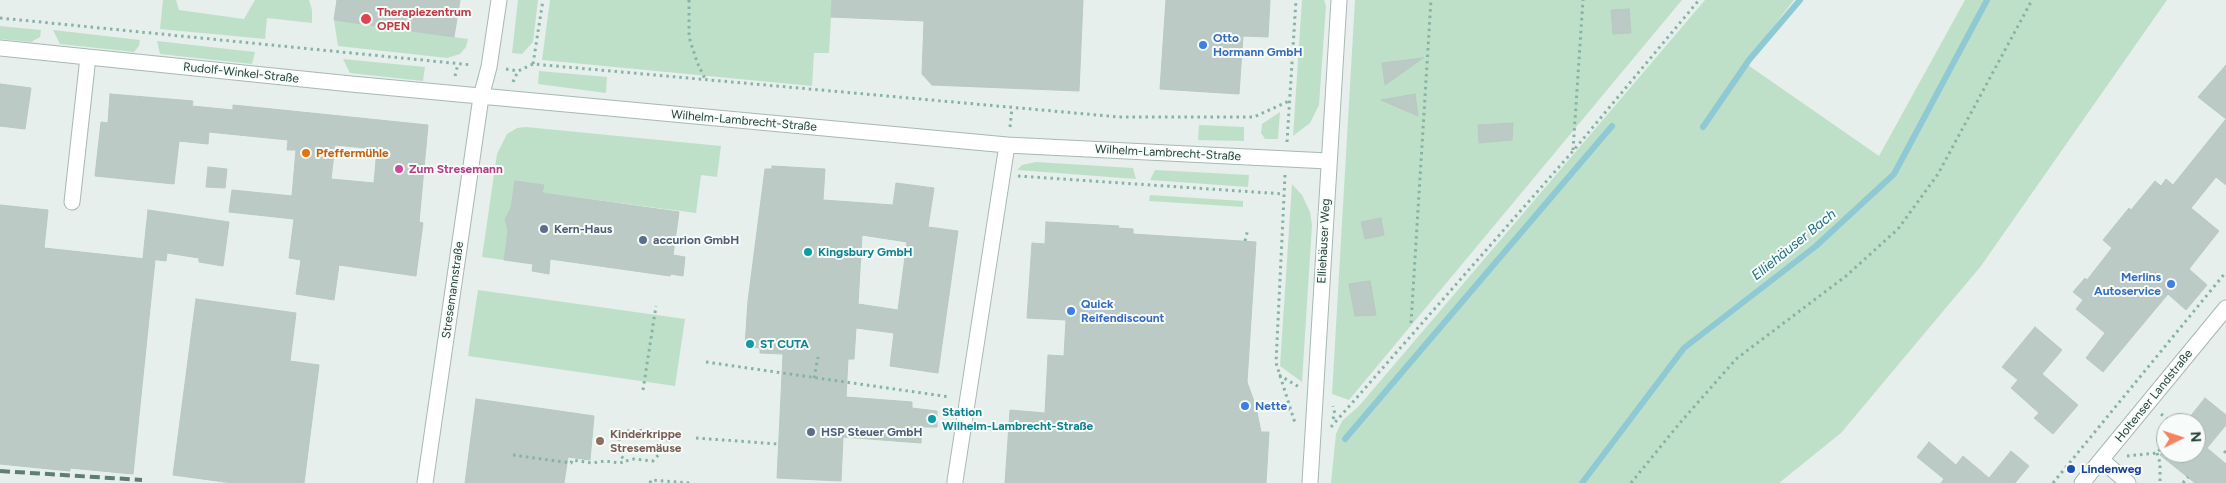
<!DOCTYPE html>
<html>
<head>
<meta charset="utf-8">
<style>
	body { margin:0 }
	#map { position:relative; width:2226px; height:483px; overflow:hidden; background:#e6efeb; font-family:Figtree,sans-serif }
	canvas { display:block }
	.north { position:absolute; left:2156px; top:413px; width:50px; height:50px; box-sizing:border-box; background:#f7fbf9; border:1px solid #a3b1ad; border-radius:50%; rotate:86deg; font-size:14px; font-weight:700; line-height:20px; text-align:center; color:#24423a }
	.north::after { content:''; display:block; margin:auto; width:18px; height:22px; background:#f4845f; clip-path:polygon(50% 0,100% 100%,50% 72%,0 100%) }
</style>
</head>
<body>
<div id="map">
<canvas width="2226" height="483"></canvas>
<div class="north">N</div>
</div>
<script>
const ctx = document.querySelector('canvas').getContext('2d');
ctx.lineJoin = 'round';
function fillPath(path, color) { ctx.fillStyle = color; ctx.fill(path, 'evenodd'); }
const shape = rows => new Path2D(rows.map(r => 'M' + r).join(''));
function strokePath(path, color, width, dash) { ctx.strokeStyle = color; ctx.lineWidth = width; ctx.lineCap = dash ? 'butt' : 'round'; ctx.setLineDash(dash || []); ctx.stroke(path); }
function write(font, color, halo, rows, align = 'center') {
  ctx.font = font + ' Figtree,sans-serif'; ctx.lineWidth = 4; ctx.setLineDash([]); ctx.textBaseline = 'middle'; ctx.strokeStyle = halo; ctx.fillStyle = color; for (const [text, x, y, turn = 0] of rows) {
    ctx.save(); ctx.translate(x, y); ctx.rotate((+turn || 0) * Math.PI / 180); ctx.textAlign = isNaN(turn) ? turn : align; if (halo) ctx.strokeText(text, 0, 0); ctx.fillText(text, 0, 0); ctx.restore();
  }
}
const green = shape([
	[163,0,176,0,179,10,244,19,255,0,309,0,312,10,312,23,267,18,265,39,160,29],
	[518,0,538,0,533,42,522,54,512,53],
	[550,0,832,0,829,53,814,53,812,86,542,60],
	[1302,0,1324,0,1326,6,1319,105,1310,123,1293,136],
	[1355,0,1682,0,1349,400,1332,394],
	[1705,0,1794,0,1745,63,1879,156,1965,0,2167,0,1981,266,1841,433,1779,483,1331,483,1336,434,1342,421,1359,406],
	[334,20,468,39,466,47,460,54,447,58,338,46],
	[0,26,41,30,40,37,31,42,0,39],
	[53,30,140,40,139,46,134,52,60,44],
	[157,41,255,52,252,64,160,54],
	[343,59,425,67,423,81,350,73],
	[539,71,607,77,606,93,538,84],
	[1280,112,1278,139,1265,139,1261,133,1262,124],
	[1199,125,1244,127,1244,141,1198,140],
	[526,127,721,146,717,177,701,175,696,213,542,193,543,185,515,181,511,208,505,219,508,231,504,260,482,257,497,154,507,134,517,128],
	[1036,162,1133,168,1136,179,1017,170,1022,165],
	[1155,170,1249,175,1248,187,1150,180],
	[1292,184,1302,195,1310,212,1312,225,1302,382,1280,366],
	[1150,195,1243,201,1243,207,1149,201],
	[478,290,685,319,675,386,468,356]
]);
const stream = shape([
	[1703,127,1749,60,1800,0],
	[1345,439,1612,126],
	[1582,483,1684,348,1816,246,1894,174,1987,0]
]);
const building = shape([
	[337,0,460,0,454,37,334,20,337,0],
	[832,0,1083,0,1079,91,932,85,922,74,924,21,831,17,832,0],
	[1166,0,1270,0,1268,37,1243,36,1239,94,1160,89,1166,0],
	[1629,9,1631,33,1613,34,1611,10,1629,9],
	[1423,58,1385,85,1382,63,1423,58],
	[2226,65,2226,185,2216,177,2191,208,2219,231,2189,269,2207,285,2186,310,2168,294,2103,372,2086,358,2105,333,2076,309,2083,300,2073,292,2085,278,2087,280,2112,248,2103,240,2129,208,2131,210,2155,181,2161,186,2166,179,2173,185,2226,119,2198,97,2226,65],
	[0,84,31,88,25,129,0,126,0,84],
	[110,94,193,101,192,106,233,110,233,105,428,125,419,222,423,223,416,276,339,265,334,300,296,294,301,260,289,258,294,219,229,212,232,190,292,196,296,150,287,150,288,140,209,132,208,144,179,141,174,184,95,176,101,122,108,123,110,94],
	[335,145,377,149,374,183,331,179,335,145],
	[1415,94,1418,116,1381,100,1415,94],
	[1513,123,1512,140,1479,143,1478,125,1513,123],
	[772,166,825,169,823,200,893,205,896,183,934,188,928,227,958,231,938,373,890,366,894,333,856,328,854,359,848,359,846,397,912,402,912,408,937,411,937,427,922,427,921,443,843,437,841,481,777,478,783,354,760,353,760,348,745,346,748,301,765,169,772,169,772,166],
	[862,235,907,242,898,310,858,304,862,235],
	[208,167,227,169,225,188,206,187,208,167],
	[515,181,544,185,542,193,679,212,673,255,685,257,683,276,671,274,670,276,550,259,549,274,532,271,533,264,504,260,508,231,505,219,511,208,515,181],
	[0,205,48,210,44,248,155,260,133,474,70,468,70,471,0,464,0,205],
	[148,210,229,222,223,266,199,262,199,258,167,253,166,261,143,258,148,210],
	[1381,218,1384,235,1365,239,1361,222,1381,218],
	[1046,222,1119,226,1118,228,1133,229,1133,234,1256,242,1247,382,1256,407,1261,432,1269,432,1266,483,1005,483,1010,410,1045,413,1048,355,1064,356,1066,320,1027,318,1032,243,1045,244,1046,222],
	[1370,281,1376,315,1355,316,1349,284,1370,281],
	[196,299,296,313,290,361,319,365,304,483,232,483,173,475,196,299],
	[2035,327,2062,350,2042,374,2078,405,2053,434,2034,418,2039,413,2011,388,2018,380,2002,367,2035,327],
	[2205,398,2226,415,2226,425,2207,448,2226,464,2226,483,2195,483,2160,455,2166,447,2166,453,2196,453,2196,423,2185,423,2205,398],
	[476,399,594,416,590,460,568,457,564,483,465,483,476,399],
	[1929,442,1956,465,1963,456,1989,478,2011,451,2029,466,2015,483,1941,483,1944,479,1917,457,1929,442]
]);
const path = shape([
	[689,0,689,37,697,62,706,81],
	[0,18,472,65],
	[533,64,543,0],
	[506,69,518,71],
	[455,76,458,64],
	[513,82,518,71,533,64,1119,117,1254,117,1289,101],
	[1010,127,1012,108],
	[1287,142,1296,0],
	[1573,150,1583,0],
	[1285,175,1276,363,1295,423],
	[1018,176,1284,194],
	[1245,241,1248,229],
	[1411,323,1431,0],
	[706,362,950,397],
	[1279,375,1299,387],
	[814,378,818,357],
	[643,390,656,306],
	[1256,407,1290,409],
	[2161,414,2172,423],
	[1333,419,1335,414,1333,406],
	[1331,427,1573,151,1699,0],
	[633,430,662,432,668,438,668,444,653,461,634,459,626,461,619,454,619,440,624,432,633,430],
	[696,438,778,444],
	[2224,451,2226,453],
	[2157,453,2160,463,2160,483],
	[513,455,571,463,572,460,592,463,605,461,620,463,626,461],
	[2127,456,2157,453,2166,441],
	[650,483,651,480,690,483],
	[1631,483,1679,424,1736,359,1846,276,1898,229,1938,174,2032,0],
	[2053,483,2226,272],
	[2183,483,2188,477]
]);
const minor = shape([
	[0,48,351,84,1007,145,1328,161],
	[72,202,88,57],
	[2102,460,2128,483],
	[955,481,1007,145],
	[425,483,481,97,489,67,499,0],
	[1310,483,1339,0],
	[2082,483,2226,308]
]);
const rail = shape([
	[0,471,142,480]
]);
const markers = [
	[366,19,6,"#e0444e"],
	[1203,45,5,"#3f7fe0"],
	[306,153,5,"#e8710a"],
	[399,169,5,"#d1479c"],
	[544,229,5,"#5c6f8a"],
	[643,240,5,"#5c6f8a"],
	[808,252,5,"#0f9aa8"],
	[2171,284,5,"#3f7fe0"],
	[1071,311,5,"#3f7fe0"],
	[750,344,5,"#0f9aa8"],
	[1245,406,5,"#3f7fe0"],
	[932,419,5,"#0f9aa8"],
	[811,432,5,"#5c6f8a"],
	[600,441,5,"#8d6e63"],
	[2071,469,5,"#1a4fb4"]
];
const healthNames = [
	["Therapiezentrum",377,12],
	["OPEN",377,26]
];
const shopNames = [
	["Otto",1213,38],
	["Hormann GmbH",1213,52],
	["Merlins",2161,277,"right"],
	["Autoservice",2161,291,"right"],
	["Quick",1081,304],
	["Reifendiscount",1081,318],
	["Nette",1255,406]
];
const streetNames = [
	["Rudolf-Winkel-Straße",241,73,6],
	["Wilhelm-Lambrecht-Straße",744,121,5],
	["Wilhelm-Lambrecht-Straße",1168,153,3],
	["Elliehäuser Weg",1324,241,-87],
	["Stresemannstraße",453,290,-82],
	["Holtenser Landstraße",2154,396,-51]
];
const foodNames = [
	["Pfeffermühle",316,153]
];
const hotelNames = [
	["Zum Stresemann",409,169]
];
const serviceNames = [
	["Kern-Haus",554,229],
	["accurion GmbH",653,240],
	["HSP Steuer GmbH",821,432]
];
const cultureNames = [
	["Kingsbury GmbH",818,252],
	["ST CUTA",760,344],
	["Station",942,412],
	["Wilhelm-Lambrecht-Straße",942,426]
];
const educationNames = [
	["Kinderkrippe",610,434],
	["Stresemäuse",610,448]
];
const transitNames = [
	["Lindenweg",2081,469]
];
const waterNames = [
	["Elliehäuser Bach",1794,245,-39]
];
fillPath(green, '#bfe0c8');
strokePath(stream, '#8ec9d4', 6);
fillPath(building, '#bbcac4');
strokePath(building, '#b8c9c2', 1);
strokePath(minor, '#a8b8b2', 17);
strokePath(path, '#86b3a5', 3, [2.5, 4]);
strokePath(minor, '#fff', 15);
strokePath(rail, '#5f7d75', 4, [10, 5]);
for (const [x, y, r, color] of markers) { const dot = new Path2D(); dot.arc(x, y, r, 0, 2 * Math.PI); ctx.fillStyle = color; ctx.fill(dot); strokePath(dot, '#f7fbf9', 2); }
write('bold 12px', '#be3a42', '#f7fbf9', healthNames, 'left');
write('bold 12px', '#366cbe', '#f7fbf9', shopNames, 'left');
write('12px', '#24423a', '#f7fbf9', streetNames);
write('bold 12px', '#c56008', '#f7fbf9', foodNames, 'left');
write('bold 12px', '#b23c85', '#f7fbf9', hotelNames, 'left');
write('bold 12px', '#4e5e75', '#f7fbf9', serviceNames, 'left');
write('bold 12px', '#0d838f', '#f7fbf9', cultureNames, 'left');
write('bold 12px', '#785e54', '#f7fbf9', educationNames, 'left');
write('bold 12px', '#164399', '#f7fbf9', transitNames, 'left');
write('italic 14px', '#1c6f80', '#f7fbf9', waterNames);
</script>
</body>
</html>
